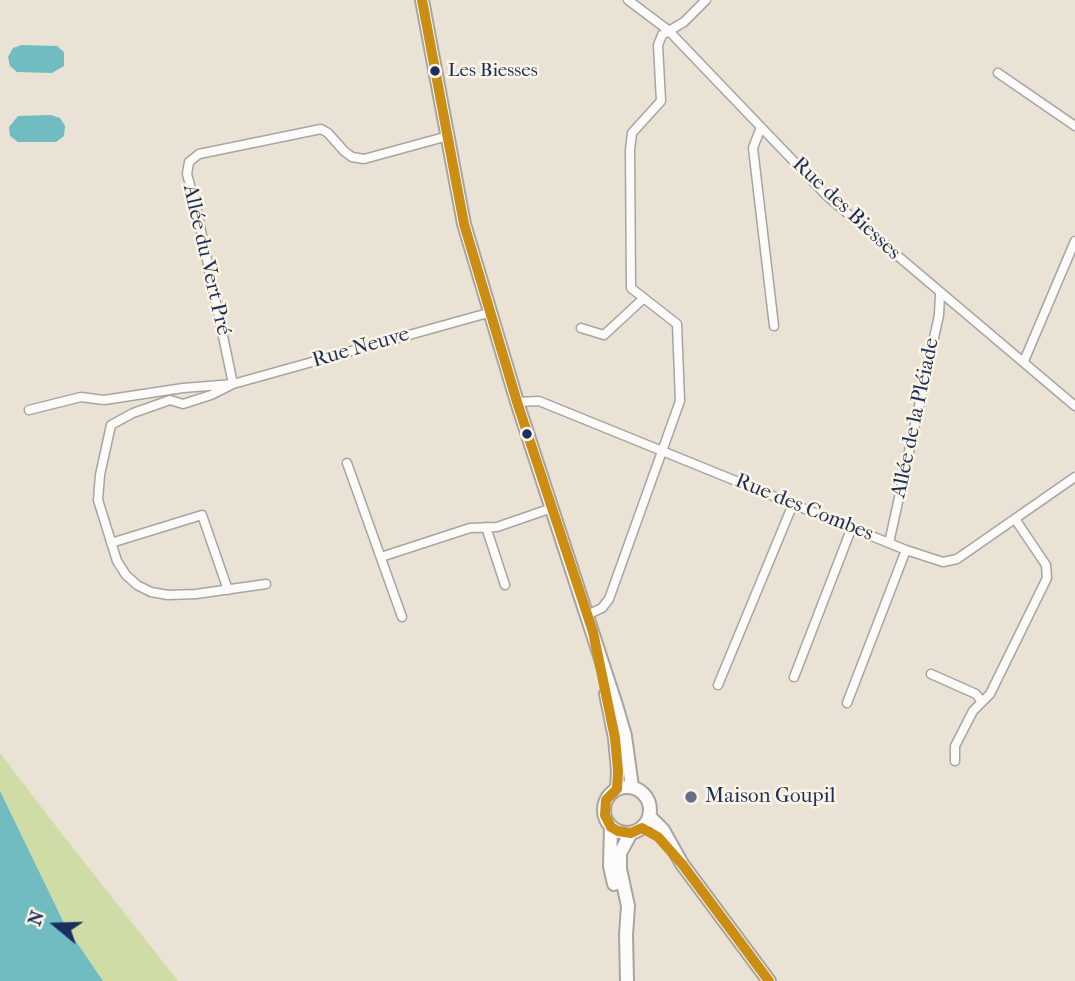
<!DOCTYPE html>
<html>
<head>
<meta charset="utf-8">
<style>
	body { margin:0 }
	#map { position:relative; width:1075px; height:981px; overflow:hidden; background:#eae2d4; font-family:"IM FELL French Canon",serif }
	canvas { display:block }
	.north { position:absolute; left:21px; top:890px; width:70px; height:70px; -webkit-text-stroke:5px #fcf5e5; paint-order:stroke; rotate:289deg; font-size:19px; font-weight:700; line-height:28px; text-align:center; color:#1b2f5e }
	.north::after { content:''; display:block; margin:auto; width:24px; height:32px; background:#1b2f5e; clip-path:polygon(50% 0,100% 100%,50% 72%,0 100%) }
</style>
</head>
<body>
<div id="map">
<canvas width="1075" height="981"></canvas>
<div class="north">N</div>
</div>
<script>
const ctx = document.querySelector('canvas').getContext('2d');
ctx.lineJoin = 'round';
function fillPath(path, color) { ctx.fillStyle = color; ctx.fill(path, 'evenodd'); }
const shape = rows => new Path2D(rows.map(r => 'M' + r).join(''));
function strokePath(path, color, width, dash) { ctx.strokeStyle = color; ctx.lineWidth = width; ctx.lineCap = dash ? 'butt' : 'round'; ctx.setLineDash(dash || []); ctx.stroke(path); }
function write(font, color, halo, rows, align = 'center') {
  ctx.font = font + ' "IM FELL French Canon",serif'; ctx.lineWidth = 5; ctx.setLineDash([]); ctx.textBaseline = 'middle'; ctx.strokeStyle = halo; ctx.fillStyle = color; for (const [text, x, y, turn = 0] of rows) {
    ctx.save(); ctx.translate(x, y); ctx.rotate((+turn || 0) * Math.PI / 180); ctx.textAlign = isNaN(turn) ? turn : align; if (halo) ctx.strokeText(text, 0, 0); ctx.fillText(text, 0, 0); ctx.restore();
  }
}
const green = shape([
	[0,753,51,820,178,981,103,981,65,925,0,791]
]);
const water = shape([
	[22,45,57,46,64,52,64,66,52,73,17,72,10,66,8,57,13,48],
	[51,115,60,118,65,126,64,136,56,142,18,142,10,136,9,127,18,116],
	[0,791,65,925,103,981,0,981]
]);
const street = shape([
	[628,0,668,30,827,196,1075,406],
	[998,73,1075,126],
	[761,127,753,148,774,326],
	[581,328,604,335,644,298],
	[1024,361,1075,241],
	[517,402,539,401,906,550,943,562,957,559,1075,477],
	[29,410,81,397,104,400,183,388,233,384,488,313],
	[347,463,402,617],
	[486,527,505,585],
	[111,543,202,515,228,590],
	[889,543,939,315,940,294],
	[381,557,470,528,497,527,552,508],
	[266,584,196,594,168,595,151,592,137,585,126,575,117,561,98,500,100,475,111,425,133,413,170,400,183,404,211,395,233,384,196,207,187,174,189,162,199,154,321,129,328,133,344,151,352,157,364,159,448,136],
	[587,615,602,608,609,599,680,401,677,324,631,288,630,150,632,133,661,101,658,45,662,35,684,22,706,0],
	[931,674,976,694,982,702],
	[794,677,852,527],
	[718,685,793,504],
	[847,703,906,550],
	[955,761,955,746,973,711,990,694,1047,578,1046,565,1015,519]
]);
const secondary = shape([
	[422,0,464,224,517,402,616,705,625,736,632,787],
	[606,694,615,738,618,771,617,789],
	'604 810a23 23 0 1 1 46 0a23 23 0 1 1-46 0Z',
	[650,817,663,830,682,864,769,981],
	[611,827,610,866,614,884],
	[627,981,626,935,628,906,620,869,620,853,631,833]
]);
const bus1 = shape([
	[422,0,464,224,517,402,593,632,615,738,618,771,617,789,606,800,605,815,611,827,618,831,631,833,642,828,658,837,682,864,769,981]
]);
const markers = [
	[435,71,6,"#1b2f5e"],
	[527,434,6,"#1b2f5e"],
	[691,797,7,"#636e87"]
];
const busNames = [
	["Les Biesses",448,71]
];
const streetNames = [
	["Rue des Biesses",846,209,43],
	["Allée du Vert Pré",206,260,77],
	["Rue Neuve",361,348,-16],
	["Allée de la Pléiade",916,418,-78],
	["Rue des Combes",804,508,22]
];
const poiNames = [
	["Maison Goupil",705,797]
];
fillPath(green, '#cfdca5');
fillPath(water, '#70bcc0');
strokePath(street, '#a7a5a3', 11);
strokePath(secondary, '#a7a5a3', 16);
strokePath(street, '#fcfbf9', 8);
strokePath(secondary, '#fcfbf9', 12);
strokePath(bus1, '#cb8e13', 10);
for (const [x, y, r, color] of markers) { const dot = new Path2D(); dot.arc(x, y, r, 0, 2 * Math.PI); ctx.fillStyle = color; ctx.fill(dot); strokePath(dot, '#fcf5e5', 2.5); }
write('19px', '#1b2f5e', '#fcf5e5', busNames, 'left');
write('21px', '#1b2f5e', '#fcf5e5', streetNames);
write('21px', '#1b2f5e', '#fcf5e5', poiNames, 'left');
</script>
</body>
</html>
